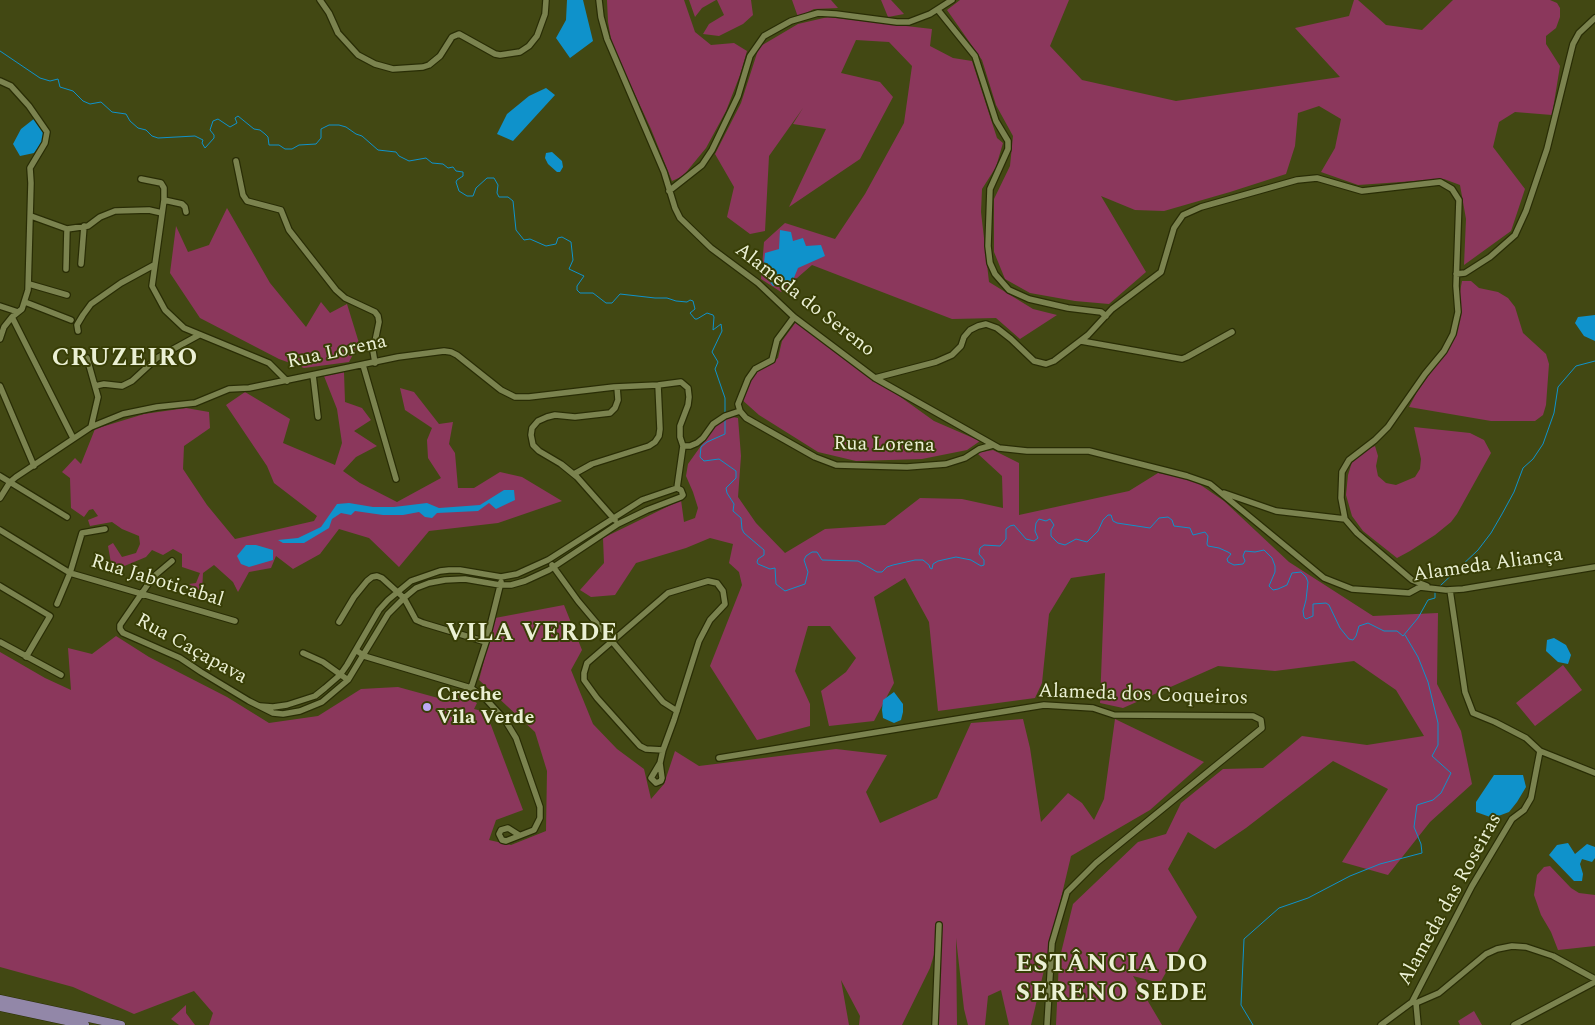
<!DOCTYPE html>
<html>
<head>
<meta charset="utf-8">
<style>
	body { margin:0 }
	canvas { display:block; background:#424813 }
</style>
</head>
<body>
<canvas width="1595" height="1025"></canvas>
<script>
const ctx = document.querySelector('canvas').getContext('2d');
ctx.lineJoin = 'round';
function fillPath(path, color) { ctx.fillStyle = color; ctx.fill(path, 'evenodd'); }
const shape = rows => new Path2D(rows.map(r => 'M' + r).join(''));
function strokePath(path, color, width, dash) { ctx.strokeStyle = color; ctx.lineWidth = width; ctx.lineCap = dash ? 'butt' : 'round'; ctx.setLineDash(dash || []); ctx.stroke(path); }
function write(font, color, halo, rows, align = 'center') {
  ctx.font = font + ' Spectral,serif'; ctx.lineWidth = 4; ctx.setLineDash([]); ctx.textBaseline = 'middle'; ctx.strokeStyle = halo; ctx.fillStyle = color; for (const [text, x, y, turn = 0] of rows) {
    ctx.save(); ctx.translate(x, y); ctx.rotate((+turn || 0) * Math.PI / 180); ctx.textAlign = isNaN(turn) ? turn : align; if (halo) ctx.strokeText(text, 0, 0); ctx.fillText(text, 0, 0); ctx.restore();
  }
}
const green = shape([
	[607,0,684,0,695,32,711,45,734,43,747,51,740,75,726,111,706,148,683,176,672,181,651,129,612,45,608,22],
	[689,0,716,0,702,8,695,17],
	[717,0,751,0,753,15,743,24,719,36,703,34,709,24,724,15],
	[792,0,831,0,838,8,814,9,798,17],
	[881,0,891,0,904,14,888,17],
	[960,0,1069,0,1050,46,1082,80,1176,101,1340,77,1295,28,1349,16,1354,0,1358,0,1386,25,1422,30,1453,0,1550,0,1557,3,1560,8,1560,17,1556,28,1546,36,1546,44,1560,66,1552,115,1515,112,1499,122,1493,147,1525,189,1511,231,1464,265,1466,219,1460,185,1444,179,1358,185,1321,172,1335,148,1341,119,1319,106,1298,113,1295,146,1286,174,1230,192,1164,211,1135,210,1101,196,1146,272,1109,304,1075,301,1030,293,1005,279,994,252,994,199,1010,166,1013,136,996,105,982,60,947,10],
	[828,17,932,29,930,46,953,58,972,61,997,138,1003,143,996,167,982,189,981,212,989,282,1033,309,1057,315,1020,339,996,318,952,319,812,265,781,292,761,279,764,242,785,223,835,239,865,194,904,123,912,66,889,42,856,40,841,73,880,82,893,97,860,159,789,207,826,129,793,124,803,108,769,156,765,231,750,234,727,217,734,187,715,154,741,103,759,47,798,24],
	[227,208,270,283,306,327,321,302,330,313,347,304,359,343,349,362,304,368,279,359,200,318,170,273,176,226,188,252,209,245],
	[1462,281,1471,281,1479,288,1498,292,1508,298,1515,307,1523,333,1546,354,1549,364,1546,405,1543,415,1535,421,1491,421,1409,407,1417,392,1450,345],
	[796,322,934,421,980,441,967,450,922,459,856,461,818,452,759,415,740,398,755,373,778,358,782,341],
	[344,372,345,402,362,408,371,420,354,431,377,446,356,457,343,471,360,483,397,502,441,478,428,458,427,440,432,428,405,410,400,388,414,392,439,424,453,422,449,444,455,453,458,488,474,488,500,472,522,477,562,501,498,523,429,531,399,567,369,538,339,529,320,554,293,569,276,556,271,568,249,572,238,592,233,582,214,565,203,573,202,592,189,584,196,583,200,573,182,567,182,554,173,549,163,555,152,550,146,557,122,567,111,563,108,546,113,543,122,557,136,553,140,544,139,536,122,529,112,522,90,526,88,520,98,516,93,509,89,510,84,517,71,508,70,478,62,472,75,458,81,464,95,429,144,414,186,408,209,412,210,428,184,446,183,469,207,505,235,539,314,521,317,516,274,483,267,466,226,405,245,392,290,419,283,443,335,465,342,443,337,409,324,376],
	[723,415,738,418,741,456,738,497,756,523,785,553,825,529,885,525,920,498,962,499,1003,508,1002,476,977,453,993,450,1019,463,1019,515,1129,491,1158,473,1192,479,1224,501,1289,562,1373,616,1438,613,1437,684,1461,731,1472,784,1430,822,1388,875,1342,862,1388,789,1333,761,1246,828,1215,849,1188,832,1168,869,1197,917,1160,983,1133,976,1162,1025,1056,1025,1059,961,1073,904,1138,842,1166,834,1181,803,1223,769,1263,768,1302,736,1367,745,1424,736,1396,690,1354,661,1275,671,1218,666,1123,708,1100,703,1105,573,1071,578,1049,614,1042,683,1035,698,938,711,929,622,905,578,874,597,894,683,874,721,829,726,821,691,846,672,856,658,830,626,808,626,795,671,810,704,810,726,757,740,710,666,742,585,739,572,729,563,733,544,710,538,686,548,636,563,615,595,591,597,580,590,604,563,603,538,681,500,684,522,695,518,698,508,693,492,686,476,688,464],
	[1414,427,1470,433,1484,440,1491,453,1457,514,1451,522,1435,535,1410,551,1397,558,1363,531,1352,516,1346,495,1348,475,1352,462,1366,450,1375,446,1378,456,1376,466,1378,476,1386,483,1396,485,1415,477,1420,469,1421,459],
	[564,605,582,650,571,670,593,724,617,749,644,769,651,799,664,784,675,751,699,766,836,749,887,755,866,792,880,823,937,798,971,723,1023,719,1030,748,1041,822,1068,793,1082,803,1094,820,1104,799,1115,719,1204,762,1150,810,1071,856,1031,1025,1009,1025,1001,990,988,996,985,1025,968,1025,964,1009,956,938,957,1025,938,1025,939,938,930,968,902,1025,859,1025,860,1016,841,980,849,1025,209,1025,213,1013,194,991,134,1014,73,987,0,967,0,652,45,678,71,690,68,648,92,654,116,636,149,657,227,697,269,723,318,716,361,689,398,687,449,701,454,691,477,703,474,709,486,712,523,810,496,820,489,840,511,845,546,831,547,771,535,732,479,680,495,618],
	[1563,665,1582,690,1535,726,1516,703],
	[1550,866,1571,888,1579,893,1595,895,1595,946,1558,950,1551,932,1541,915,1534,895,1537,875,1544,867],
	[186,1005,186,1013,195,1025,179,1025,171,1019],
	[1474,1011,1482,1025,1460,1025,1458,1021]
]);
const water = shape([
	[567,0,583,0,593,41,570,58,556,38,566,20],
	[546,88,555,95,513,141,497,134,507,114,529,96],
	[35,118,43,128,44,139,34,153,20,156,13,144,21,129],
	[552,152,562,161,563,167,560,172,557,172,548,164,545,158,546,153],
	[780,230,791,232,793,241,803,238,806,246,821,245,825,256,798,268,793,280,773,286,763,273,765,253,779,249],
	[1595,315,1595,341,1584,336,1575,323,1578,317],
	[504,490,514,490,515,500,496,509,489,503,478,511,437,513,432,518,425,517,419,512,403,515,383,515,355,511,351,515,341,513,332,519,329,528,304,543,283,543,278,540,298,538,321,527,337,504,349,503,373,507,394,507,427,503,439,508,480,505],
	[246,545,256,545,273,550,273,560,249,567,241,564,237,556],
	[1554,638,1566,645,1571,655,1568,664,1558,662,1546,651,1547,640],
	[894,692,903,704,903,712,901,720,894,723,883,718,882,710,883,700],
	[1494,775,1523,775,1526,787,1517,802,1509,812,1493,818,1476,812,1476,802],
	[1568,843,1575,854,1587,844,1595,847,1595,858,1592,862,1582,859,1580,864,1583,874,1582,881,1574,881,1549,855,1557,845]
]);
const stream = shape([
	[0,51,40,78,50,81,58,79,60,87,73,91,83,101,90,104,101,102,112,112,126,114,130,121,138,128,146,130,152,136,158,138,195,136,203,140,202,143,205,148,214,138,214,135,210,130,213,121,218,119,230,127,237,123,235,118,238,116,254,129,260,130,265,134,268,137,269,145,279,145,285,149,292,149,299,145,316,144,321,138,321,129,329,125,339,125,346,127,356,134,362,136,378,150,396,152,399,156,409,161,426,158,432,163,443,164,448,168,453,167,456,171,463,172,463,176,457,180,456,182,459,191,467,196,473,196,476,188,487,178,494,178,498,185,497,193,499,197,508,197,513,201,516,230,524,240,530,239,546,246,556,244,558,238,562,237,571,242,573,260,569,269,584,276,577,286,577,290,580,293,593,293,606,303,612,303,620,294,655,298,667,298,676,301,687,302,690,300,693,301,695,309,690,313,695,319,697,319,707,313,713,315,714,317,713,330,721,324,722,331,712,352,718,362,715,369,725,398,725,413],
	[725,420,725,434,707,442,701,447,700,457,704,461,719,459,736,471,736,478,726,488,727,493,734,504,733,511,741,518,742,529,744,533,764,550,764,555,758,559,757,562,758,564,770,569,775,568,776,584,785,591,805,584,808,572,804,560,806,556,812,552,817,552,822,560,858,561,877,572,882,572,887,567,893,565,915,560,923,560,929,565,930,568,932,569,933,564,938,561,956,557,971,560,981,566,984,565,984,560,979,554,980,548,984,545,1000,546,1006,539,1006,529,1010,526,1014,525,1026,539,1034,541,1038,538,1035,531,1036,523,1039,519,1046,521,1050,519,1054,525,1051,530,1051,536,1058,543,1065,545,1076,539,1087,542,1098,531,1103,520,1108,515,1111,515,1113,521,1117,523,1150,528,1159,518,1168,517,1172,520,1174,526,1190,528,1193,535,1205,532,1208,536,1207,544,1208,546,1219,548,1228,552,1231,554,1227,559,1228,562,1234,565,1243,564,1245,561,1243,556,1245,551,1255,552,1264,550,1272,558,1275,566,1275,572,1269,586,1273,590,1278,589,1287,585,1292,573,1301,572,1306,577,1308,582,1306,600,1303,611,1304,617,1306,619,1313,616,1313,604,1326,603,1329,605,1340,628,1349,639,1353,640,1356,636,1359,626,1368,623,1384,631,1397,631,1403,636,1418,618,1428,600,1435,598,1435,591],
	[1440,586,1478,550,1491,533,1502,514,1514,492,1523,468,1533,459,1543,444,1554,413,1558,387,1576,366,1595,361],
	[1253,1025,1241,1005,1244,939,1279,908,1308,898,1350,876,1380,864,1422,853,1421,844,1414,827,1417,805,1433,800,1441,793,1451,773,1432,756,1438,745,1438,723,1428,682,1418,657,1405,635]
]);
const minor = shape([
	[320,0,329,13,338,33,358,55,375,64,393,69,423,67,429,65,440,56,452,37,459,34,495,54,500,55,520,52,529,46,537,36,545,14,546,0],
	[599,0,601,17,607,39,664,172,675,208,680,218,711,248,758,283,794,317,875,378,999,448,1027,451,1089,451,1187,476,1210,484,1324,578,1352,589,1409,593,1420,587,1446,590,1463,589,1595,567],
	[938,10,975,56,996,121,1008,141,1008,149,990,189,988,246,990,263,995,274,1009,290,1029,299,1068,308,1101,312,1106,316],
	[0,81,11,86,29,106,47,132,45,143,30,168,31,183,28,290,22,309,12,317,4,327,0,339],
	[236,161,243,195,247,201,281,210,289,230,336,290,345,298,375,312,378,316,379,322,373,351,375,363],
	[141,179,161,183,164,188,164,200,152,286,165,310,184,328,269,363,287,381],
	[669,191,702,165,712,150,738,96,750,56,764,36,791,21,818,13,836,14,897,22,909,22,930,14,952,0],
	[164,200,182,204,185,207,186,212],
	[31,216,67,229,88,226,100,217,115,211,149,210,162,213],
	[81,264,84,226],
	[66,269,67,229],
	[1456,274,1465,273,1490,257,1515,235,1526,211,1547,149,1573,44,1579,33,1595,18],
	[29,284,67,295],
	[25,302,71,320],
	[0,306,18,312],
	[12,317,73,438],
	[78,331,77,325,83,315,91,304,121,283,154,265],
	[1081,341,1182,359,1187,357,1232,332],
	[87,358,98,397,91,427],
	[363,365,396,479],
	[313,375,318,417],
	[875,378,936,362,952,355,961,346,964,337,970,330,978,326,986,324,997,328,1011,339,1034,361,1046,364,1054,361,1088,335,1112,309,1161,272,1174,228,1183,215,1201,207,1297,180,1317,178,1362,191,1440,182,1452,189,1459,200,1456,286,1458,312,1453,334,1444,351,1425,374,1388,427,1375,440,1349,460,1342,472,1341,498,1345,519,1357,533,1412,580,1427,586],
	[0,386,34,466],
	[95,386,104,384,122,386,132,381,157,358,199,335],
	[740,411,746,418,815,457,836,465,907,467,946,464,965,458,979,449,993,445],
	[740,411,738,404,748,379,755,369,772,360,777,340,794,317],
	[683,446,690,446,697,443,703,438,713,424,725,416,740,411],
	[574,474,592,464,649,446,655,442,659,436,660,429,658,385],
	[0,476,67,517],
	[1224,493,1276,511,1345,519],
	[0,498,10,482,16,477,91,427,123,414,157,407,195,403,229,389,249,388,398,357,444,351,451,352,457,355,501,390,515,397,529,397,614,387,658,385,681,382,688,388,689,397,688,405,680,426,680,437,683,446,677,488],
	[615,520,577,477,561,464,539,451,533,445,531,435,532,428,538,421,547,417,555,415,575,417,610,413,615,408,618,400,617,387],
	[0,530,70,573,235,621],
	[172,561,153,577,120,625,120,629,123,633,180,658,201,672,249,701,273,713,283,714,300,711,322,702,348,680,388,614,404,598,416,588,429,583,445,580,465,579,500,585,511,585,525,581,549,570,618,524,647,510,681,497,683,495,681,490,677,488,642,500,548,560,517,574,501,577,460,570,449,570,440,571,411,581,388,600,379,610,347,665,340,675,325,688,315,696,287,705,273,707,260,706],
	[552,565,578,601,663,702,677,711],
	[0,586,50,616,26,657],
	[1450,590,1465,692,1473,713,1495,722,1526,738,1540,751,1595,773],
	[57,604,70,573,82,533,105,529],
	[339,622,354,597,367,581,372,577,377,576,382,578,404,598,416,620,423,623,486,642],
	[0,642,61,675],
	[356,650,364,656,471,688,484,697,505,720,516,738,540,807,540,818,534,830,506,841,502,840,499,834,501,830,508,828,519,835],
	[303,653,323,662,348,680],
	[471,688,486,642,501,582],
	[719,758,1044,705,1093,708,1114,715,1253,716,1261,720,1262,728,1096,863,1067,892,1052,943,1047,1025],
	[660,763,651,778,656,783,661,781,662,778,660,763,663,750,674,720,699,641,710,620,725,604,723,591,717,583,708,581,668,593,587,663,584,673,584,680,597,698,640,746,646,749,663,750],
	[1413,1002,1416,1003,1418,1025],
	[1416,1003,1439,993,1486,954,1497,949,1512,946,1526,947,1553,956,1595,979],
	[935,1025,939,925],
	[1381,1025,1412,1002,1472,886,1512,819,1524,810,1531,798,1540,751],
	[1514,1025,1595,982]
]);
const major = shape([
	[0,999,121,1025],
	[0,1007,85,1025]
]);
const markers = [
	[427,707,5,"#bda9f5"]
];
const streetNames = [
	["Alameda do Sereno",804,301,38],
	["Rua Lorena",337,353,-12],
	["Rua Lorena",884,446,1],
	["Alameda Aliança",1488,566,-8],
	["Rua Jaboticabal",157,582,17],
	["Rua Caçapava",191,650,29],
	["Alameda dos Coqueiros",1143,696,2],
	["Alameda das Roseiras",1451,900,-61]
];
const poiNames = [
	["Creche",437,696],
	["Vila Verde",437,719]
];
const districtNames = [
	["CRUZEIRO",125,360],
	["VILA VERDE",532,635],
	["ESTÂNCIA DO",1112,966],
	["SERENO SEDE",1112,995]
];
fillPath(green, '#8b375c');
fillPath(water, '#0f92cb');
strokePath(stream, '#0f92cb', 1);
strokePath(minor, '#292d05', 8);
strokePath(major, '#292d05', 9);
strokePath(minor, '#7b834f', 5.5);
strokePath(major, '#9287a8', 8);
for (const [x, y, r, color] of markers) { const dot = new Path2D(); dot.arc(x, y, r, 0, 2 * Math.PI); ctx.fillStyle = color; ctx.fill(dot); strokePath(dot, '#383e06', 2); }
write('20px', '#ebf0d4', '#383e06', streetNames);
write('bold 20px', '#ebf0d4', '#383e06', poiNames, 'left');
ctx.letterSpacing = '1px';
write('bold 25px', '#ebf0d4', '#383e06', districtNames);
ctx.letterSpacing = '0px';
</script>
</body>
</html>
